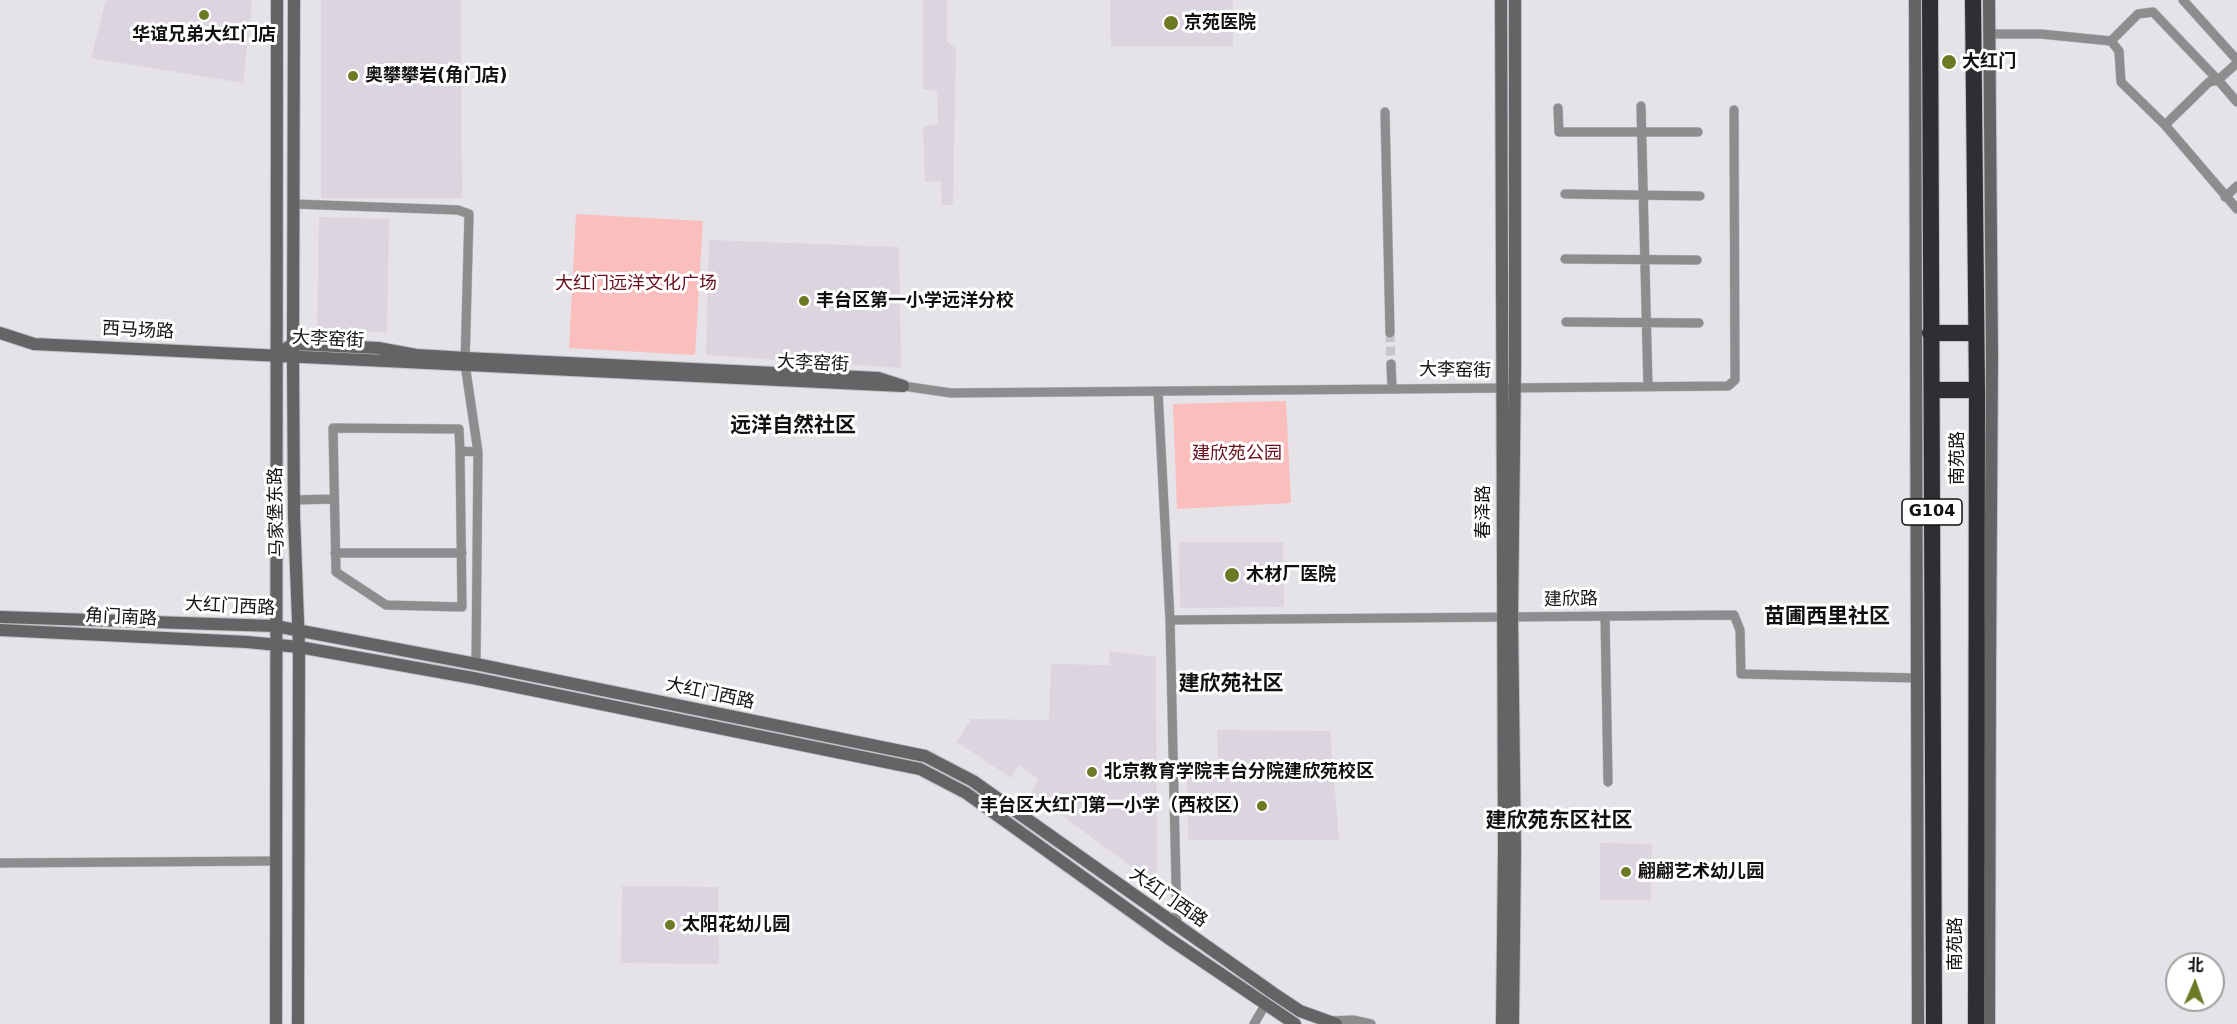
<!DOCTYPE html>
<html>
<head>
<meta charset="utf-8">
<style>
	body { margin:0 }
	#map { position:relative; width:2237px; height:1024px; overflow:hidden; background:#e6e3e8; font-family:"DejaVu Sans","Noto Sans SC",sans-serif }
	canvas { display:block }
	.north { position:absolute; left:2165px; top:952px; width:60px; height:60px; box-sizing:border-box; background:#fff; border:2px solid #a0a0a0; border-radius:50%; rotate:2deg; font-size:16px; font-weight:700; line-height:24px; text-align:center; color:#121112 }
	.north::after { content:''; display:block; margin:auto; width:21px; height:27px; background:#6d7925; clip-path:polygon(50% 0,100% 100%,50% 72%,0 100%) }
</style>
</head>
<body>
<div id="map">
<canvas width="2237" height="1024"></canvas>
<div class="north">北</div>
</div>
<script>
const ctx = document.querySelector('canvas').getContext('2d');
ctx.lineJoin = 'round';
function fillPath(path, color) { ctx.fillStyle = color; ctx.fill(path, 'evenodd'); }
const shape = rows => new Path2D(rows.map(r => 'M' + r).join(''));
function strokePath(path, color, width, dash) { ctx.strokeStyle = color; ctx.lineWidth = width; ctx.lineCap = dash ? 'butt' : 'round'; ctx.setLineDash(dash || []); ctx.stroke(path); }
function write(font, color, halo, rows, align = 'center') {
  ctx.font = font + ' "DejaVu Sans","Noto Sans SC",sans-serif'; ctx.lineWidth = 6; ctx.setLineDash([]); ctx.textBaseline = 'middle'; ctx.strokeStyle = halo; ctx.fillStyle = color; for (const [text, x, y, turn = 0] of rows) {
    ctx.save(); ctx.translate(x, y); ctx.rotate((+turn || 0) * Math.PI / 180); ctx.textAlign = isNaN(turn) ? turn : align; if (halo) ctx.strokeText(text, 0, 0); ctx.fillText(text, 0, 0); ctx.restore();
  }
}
const built = shape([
	[106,0,252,0,243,83,91,58],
	[321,0,461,0,462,198,321,198],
	[923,0,947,0,947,41,956,49,953,205,942,205,941,181,925,182,923,127,938,124,937,91,923,89],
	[1110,0,1233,0,1233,46,1111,46],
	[319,217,389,219,387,332,317,331],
	[709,240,899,247,901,368,706,355],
	[1179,542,1283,542,1284,607,1180,608],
	[1110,651,1156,657,1157,885,1031,793,1039,779,1019,765,1011,778,957,742,971,719,1049,720,1051,664,1109,665],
	[1217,730,1330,731,1339,840,1188,840,1187,771,1218,771],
	[1600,843,1652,844,1651,900,1600,900],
	[622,886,718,887,719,964,621,963]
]);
const green = shape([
	[576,214,703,221,695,355,569,348],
	[1286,401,1291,503,1177,509,1173,404]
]);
const streetTunnel = shape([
	[1390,333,1391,364]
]);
const street = shape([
	[2183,0,2237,60],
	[1990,34,2041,34,2111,41,2138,14,2153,12,2218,80],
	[2111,41,2119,51,2121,82,2165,125,2237,209],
	[2237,63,2218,80,2237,102],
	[1641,106,1648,387],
	[1558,108,1559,132,1698,132],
	[1385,112,1390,333],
	[2165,125,2209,82,2218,80],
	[1565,194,1700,196],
	[2225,197,2237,186],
	[294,204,458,210,469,214,465,364,478,452,476,664],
	[1565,259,1697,260],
	[1566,322,1699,323],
	[1391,364,1392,388],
	[903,386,951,393,1728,386,1735,380,1734,110],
	[1158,391,1170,620,1177,926],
	[460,451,462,607,386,605,336,572,333,428,459,429,460,451,478,452],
	[294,500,334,499],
	[335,553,462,553],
	[1605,616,1608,782],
	[1170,620,1734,615,1740,630,1741,674,1917,678],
	[0,863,275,861],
	[1329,1021,1353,1020,1371,1024],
	[1254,1024,1265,1005]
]);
const secondary = shape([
	[294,0,293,356,294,516,299,647,298,1024],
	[1501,0,1504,850,1502,1024],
	[1915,0,1918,1024],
	[1989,0,1992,356,1990,670],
	[0,333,34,344,903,386,878,378,466,358,416,355,378,348,293,344,276,355],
	[0,617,275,626,476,664,925,756,973,781,1273,993,1300,1011,1336,1024],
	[0,630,247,642,299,647,473,678,920,769,966,793,1168,938,1295,1024],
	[1987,665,1990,670,1989,1024],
	[276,1024,277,0],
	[1513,1024,1515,850,1512,617,1515,366,1515,0]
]);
const highway = shape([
	[1930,0,1934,1024],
	[1973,0,1977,390,1976,1024],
	[1930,333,1975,333],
	[1932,390,1977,390]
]);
const markers = [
	[204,15,6,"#6d7925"],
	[1171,23,8,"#6d7925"],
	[1949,62,8,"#6d7925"],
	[353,76,6,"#6d7925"],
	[804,301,6,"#6d7925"],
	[1232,575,8,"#6d7925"],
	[1092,772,6,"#6d7925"],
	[1262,806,6,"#6d7925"],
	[1626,872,6,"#6d7925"],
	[670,925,6,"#6d7925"]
];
const shields = [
	[1932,512,60]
];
const shieldNames = [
	["G104",1932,512]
];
const poiNames = [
	["京苑医院",1184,23],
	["华谊兄弟大红门店",204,35,"center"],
	["大红门",1962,62],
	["奥攀攀岩(角门店)",365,76],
	["丰台区第一小学远洋分校",816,301],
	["木材厂医院",1246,575],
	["北京教育学院丰台分院建欣苑校区",1104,772],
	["丰台区大红门第一小学（西校区）",1250,806,"right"],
	["翩翩艺术幼儿园",1638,872],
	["太阳花幼儿园",682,925]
];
const parkNames = [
	["大红门远洋文化广场",636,284],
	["建欣苑公园",1237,454]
];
const streetNames = [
	["西马场路",138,331,3],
	["大李窑街",328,340,3],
	["大李窑街",813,364,3],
	["大李窑街",1455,371,1],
	["南苑路",1958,458,-90],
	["马家堡东路",277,512,-91],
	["春泽路",1484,512,-90],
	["建欣路",1571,600,-1],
	["大红门西路",230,607,3],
	["角门南路",121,618,3],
	["大红门西路",710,694,12],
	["大红门西路",1168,898,35],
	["南苑路",1956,944,-90]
];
const quarterNames = [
	["远洋自然社区",793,427],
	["苗圃西里社区",1827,618],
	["建欣苑社区",1231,685],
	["建欣苑东区社区",1559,822]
];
fillPath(built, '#dcd4df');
fillPath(green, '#fabebc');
strokePath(streetTunnel, '#c6c4c8', 9, [9, 4.5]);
strokePath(street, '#c4c1c6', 10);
strokePath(secondary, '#c4c1c6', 14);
strokePath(highway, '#c4c1c6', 18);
strokePath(street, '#8d8d8f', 9);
strokePath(secondary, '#646467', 12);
strokePath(highway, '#2f2f33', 16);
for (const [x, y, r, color] of markers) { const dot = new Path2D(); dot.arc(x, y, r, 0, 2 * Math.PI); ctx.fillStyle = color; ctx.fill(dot); strokePath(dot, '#fff', 2); }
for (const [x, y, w] of shields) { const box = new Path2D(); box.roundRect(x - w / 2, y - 13, w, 26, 4.5); ctx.fillStyle = '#fff'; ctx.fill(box); strokePath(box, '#121112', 1.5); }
write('bold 16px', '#121112', null, shieldNames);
write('bold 18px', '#121112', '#fff', poiNames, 'left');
write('18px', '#670f1a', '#fff', parkNames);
write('18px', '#121112', '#fff', streetNames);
write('bold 21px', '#121112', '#fff', quarterNames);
</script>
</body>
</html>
